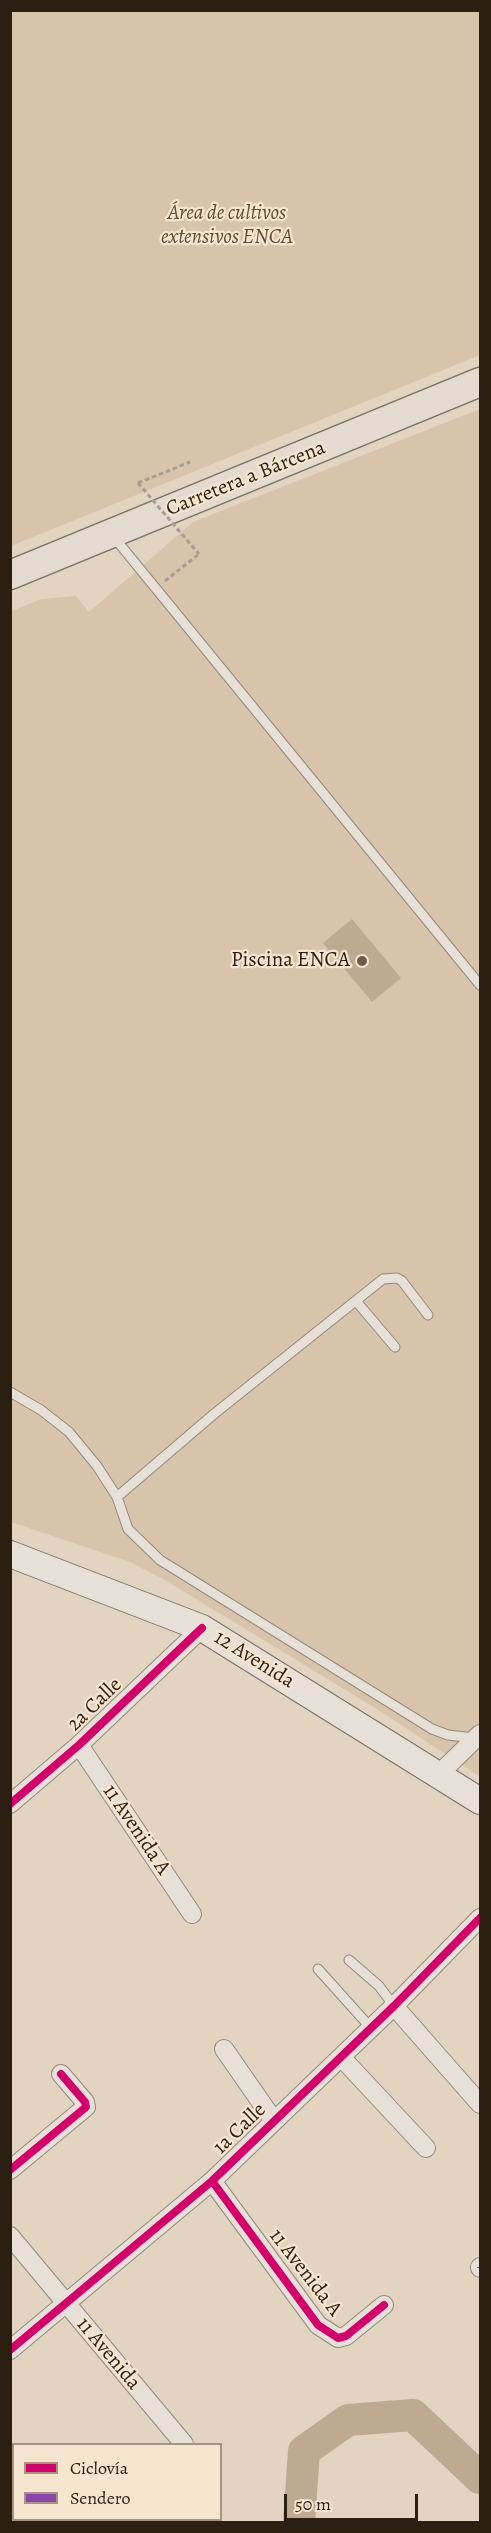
<!DOCTYPE html>
<html>
<head>
<meta charset="utf-8">
<style>
	body { margin:0 }
	#map { position:relative; width:491px; height:2533px; overflow:hidden; background:#e2d4c1; font-family:Alegreya,serif }
	canvas { display:block }
	.frame { position:absolute; inset:0; border:12px solid #2b1f11; pointer-events:none }
	.legend { position:absolute; left:12px; top:2443px; width:210px; height:78px; box-sizing:border-box; background:#f5e4ce; border:2px solid #a49582; margin:0; padding:8px 10px; list-style:none; font-size:18px; color:#2b1f11 }
	.legend li { display:flex; align-items:center; gap:12px; height:30px }
	.legend b { width:30px; border:2px solid #a49582 }
	.scale { position:absolute; left:284px; top:2494px; width:134px; height:27px; box-sizing:border-box; border:3px solid #2b1f11; border-top:0; padding-left:8px; font-size:18px; line-height:21px; white-space:nowrap; color:#2b1f11; -webkit-text-stroke:4px #f5e4ce; paint-order:stroke }
</style>
</head>
<body>
<div id="map">
<canvas width="491" height="2533"></canvas>
<div class="frame"></div>
<ul class="legend">
<li><b style="height:8px;background:#d6006c"></b>Ciclovía</li>
<li><b style="height:8px;background:#8e44ad"></b>Sendero</li>
</ul>
<div class="scale">50 m</div>
</div>
<script>
const ctx = document.querySelector('canvas').getContext('2d');
ctx.lineJoin = 'round';
function fillPath(path, color) { ctx.fillStyle = color; ctx.fill(path, 'evenodd'); }
const shape = rows => new Path2D(rows.map(r => 'M' + r).join(''));
function strokePath(path, color, width, dash) { ctx.strokeStyle = color; ctx.lineWidth = width; ctx.lineCap = dash ? 'butt' : 'round'; ctx.setLineDash(dash || []); ctx.stroke(path); }
function write(font, color, halo, rows, align = 'center') {
  ctx.font = font + ' Alegreya,serif'; ctx.lineWidth = 4.5; ctx.setLineDash([]); ctx.textBaseline = 'middle'; ctx.strokeStyle = halo; ctx.fillStyle = color; for (const [text, x, y, turn = 0] of rows) {
    ctx.save(); ctx.translate(x, y); ctx.rotate((+turn || 0) * Math.PI / 180); ctx.textAlign = isNaN(turn) ? turn : align; if (halo) ctx.strokeText(text, 0, 0); ctx.fillText(text, 0, 0); ctx.restore();
  }
}
const green = shape([
	[11,10,480,11,480,355,11,546],
	[480,409,480,1777,380,1711,165,1580,130,1562,11,1522,10,612,41,599,76,596,89,612,193,522]
]);
const water = shape([
	[352,919,401,978,372,1002,323,943]
]);
const river = shape([
	[299,2522,304,2451,348,2420,413,2415,480,2478]
]);
const path = shape([
	[138,483,190,462],
	[165,581,199,554]
]);
const lane = shape([
	[113,536,480,985],
	[356,1301,395,1347],
	[428,1315,402,1281,397,1278,383,1279,214,1414,117,1497,128,1529,160,1560,432,1729,448,1735,474,1738],
	[10,1392,41,1410,69,1432,97,1466,117,1497],
	[349,1960,379,1986,394,2006],
	[318,1969,371,2028]
]);
const street = shape([
	[79,1745,192,1914],
	[438,1775,480,1734],
	[10,1804,79,1745,202,1628],
	[394,2006,480,2104],
	[224,2049,274,2121],
	[341,2057,426,2148],
	[10,2170,86,2107,85,2102,61,2074],
	[212,2181,318,2325,338,2338,346,2336,384,2305],
	[10,2236,184,2444],
	[480,2267,480,2268],
	[10,2350,212,2181,394,2006,480,1918],
	[195,2522,197,2520]
]);
const secondary = shape([
	[10,1554,202,1628,480,1801]
]);
const primary = shape([
	[10,575,480,382]
]);
const pathBridge = shape([
	[138,483,199,554]
]);
const quiet = shape([
	[480,2267,480,2268]
]);
const cycleway = shape([
	[10,1804,79,1745,202,1628],
	[10,2170,86,2107,85,2102,61,2074],
	[212,2181,318,2325,338,2338,346,2336,384,2305],
	[10,2350,212,2181,394,2006,480,1918]
]);
const markers = [
	[362,961,6,"#6b5e4f"]
];
const parkNames = [
	["Área de cultivos",227,214],
	["extensivos ENCA",227,238]
];
const streetNames = [
	["Carretera a Bárcena",246,479,-22],
	["12 Avenida",254,1660,32],
	["2a Calle",95,1705,-44],
	["11 Avenida A",136,1830,56],
	["1a Calle",240,2129,-44],
	["11 Avenida A",305,2273,52],
	["11 Avenida",108,2354,50]
];
const poiNames = [
	["Piscina ENCA",350,961]
];
fillPath(green, '#d8c4aa');
fillPath(water, '#bdaa91');
strokePath(river, '#bdaa91', 32);
strokePath(lane, '#92897d', 11);
strokePath(street, '#92897d', 20);
strokePath(secondary, '#797065', 28);
strokePath(primary, '#797065', 31);
strokePath(path, '#a49e95', 3, [4.5, 3]);
strokePath(lane, '#e7e0d7', 9);
strokePath(street, '#e7e0d7', 18);
strokePath(secondary, '#e7e0d7', 26);
strokePath(primary, '#e3dbd0', 28);
strokePath(pathBridge, '#a49e95', 3, [4.5, 3]);
strokePath(quiet, '#8e44ad', 6, [12, 6]);
strokePath(cycleway, '#d6006c', 8);
for (const [x, y, r, color] of markers) { const dot = new Path2D(); dot.arc(x, y, r, 0, 2 * Math.PI); ctx.fillStyle = color; ctx.fill(dot); strokePath(dot, '#f5e4ce', 2); }
write('italic 21px', '#5c4d39', '#f5e4ce', parkNames);
write('21px', '#2b1f11', '#f5e4ce', streetNames);
write('21px', '#2b1f11', '#f5e4ce', poiNames, 'right');
</script>
</body>
</html>
